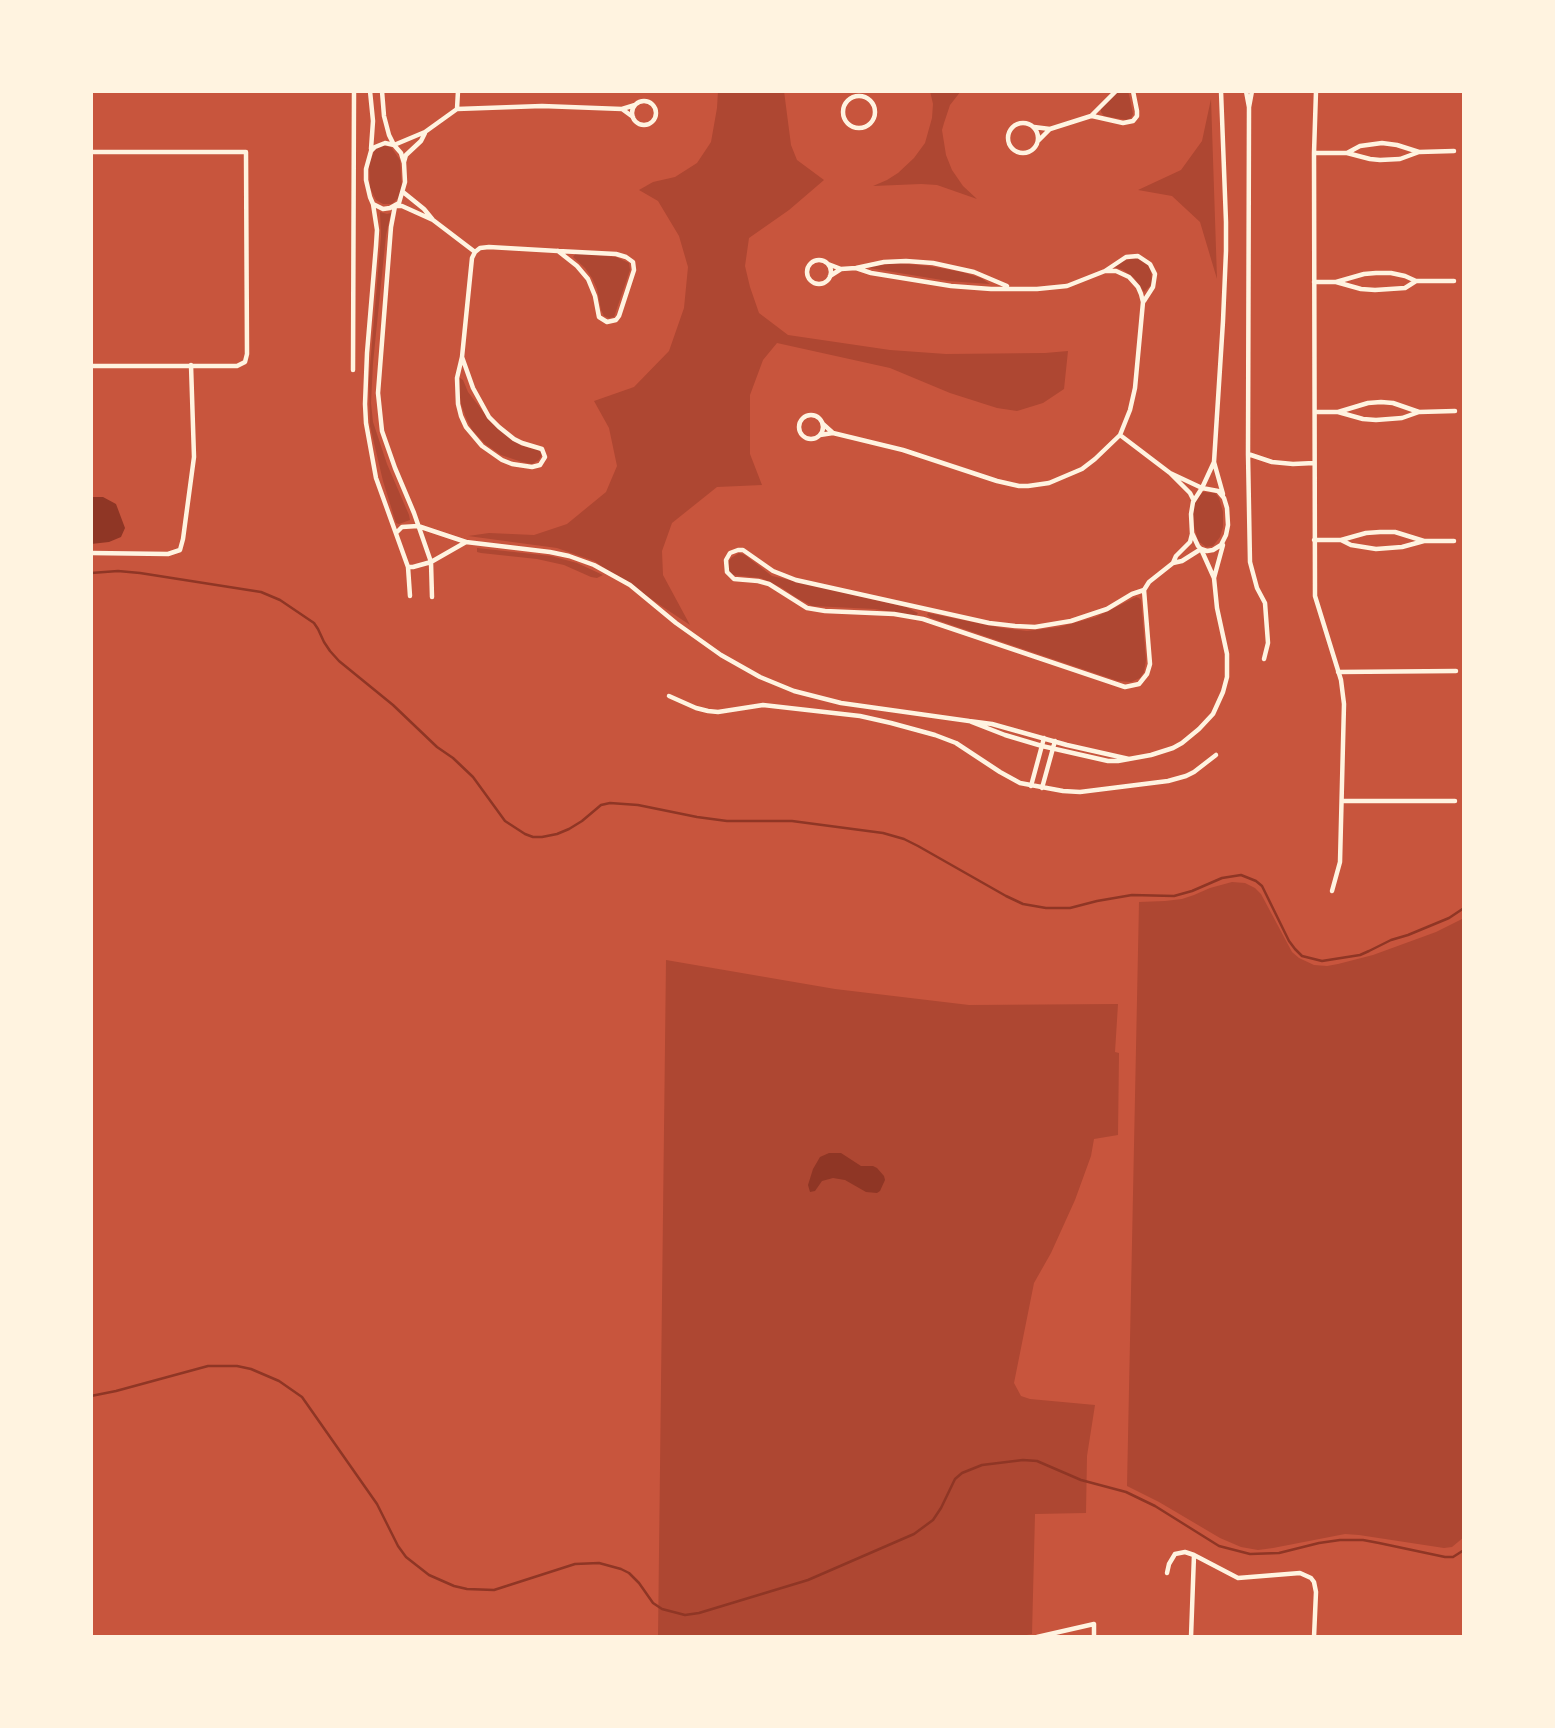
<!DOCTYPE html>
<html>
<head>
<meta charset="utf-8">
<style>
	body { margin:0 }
	#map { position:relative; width:1555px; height:1728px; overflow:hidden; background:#c8553d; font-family:"Libre Baskerville",serif }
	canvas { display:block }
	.frame { position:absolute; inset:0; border:93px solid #fff3e0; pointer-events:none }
</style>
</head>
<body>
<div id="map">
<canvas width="1555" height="1728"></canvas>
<div class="frame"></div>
</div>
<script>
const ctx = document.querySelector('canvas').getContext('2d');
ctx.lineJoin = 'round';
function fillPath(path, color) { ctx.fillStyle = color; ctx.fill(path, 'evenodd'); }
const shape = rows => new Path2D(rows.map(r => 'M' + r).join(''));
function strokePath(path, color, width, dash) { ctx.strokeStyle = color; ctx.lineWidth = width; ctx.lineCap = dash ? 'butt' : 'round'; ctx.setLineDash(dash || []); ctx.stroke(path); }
const green = shape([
	[718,91,784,91,791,145,797,160,824,180,789,210,749,238,745,266,750,287,759,313,788,335,890,350,946,354,1045,353,1068,351,1064,389,1043,403,1017,411,997,408,950,393,890,368,777,343,763,360,750,395,750,454,762,485,717,487,672,523,662,551,663,575,690,625,594,561,557,548,468,536,489,533,534,535,567,524,606,492,617,466,609,428,594,401,634,387,669,351,684,308,688,267,679,236,658,201,639,190,653,182,675,177,697,163,711,142,717,108],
	[930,91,961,91,950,105,944,123,942,130,946,155,952,170,963,186,977,199,937,185,921,184,873,186,887,180,898,173,914,158,925,143,932,118,933,104],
	[1119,91,1128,91,1130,99,1133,114,1131,118,1127,120,1104,116,1101,112,1101,108],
	[1211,99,1217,279,1200,222,1172,196,1138,190,1181,170,1202,141],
	[381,145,391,147,400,160,402,189,398,198,392,204,383,204,376,200,370,188,369,164,375,149],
	[380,212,387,214,391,213,386,235,373,363,371,403,373,422,387,464,409,515,410,520,399,524,396,523,383,481,370,426,369,378,381,236],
	[576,253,616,257,629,263,630,270,614,317,609,318,604,316,601,310,597,289,592,278,585,268,573,257],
	[1136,258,1143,261,1149,266,1151,272,1152,282,1150,286,1144,292,1134,278,1123,270,1114,267,1123,261],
	[897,263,928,266,962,272,981,278,990,284,948,281,869,268,871,266],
	[460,378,463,380,468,392,492,423,515,442,529,448,538,449,542,454,539,460,532,464,522,462,501,455,485,444,472,430,466,418,461,404,459,391],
	[1203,492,1215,493,1219,498,1223,512,1223,527,1220,537,1213,546,1206,547,1198,541,1194,526,1193,511,1195,502,1199,496],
	[477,548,551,556,577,563,603,575,597,578,591,577,564,565,537,559,481,553,477,552],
	[739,553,745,555,772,576,906,607,918,613,916,616,875,609,812,606,797,598,782,588,761,578,732,575,729,570,728,563,731,558],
	[1136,597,1139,598,1141,600,1146,660,1144,672,1140,678,1131,682,1118,681,931,618,927,615,928,613,1002,628,1027,631,1059,627,1096,617],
	[1232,882,1245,883,1255,888,1261,894,1292,952,1299,958,1314,965,1327,966,1338,964,1373,955,1436,932,1464,918,1464,1537,1452,1547,1444,1548,1359,1535,1345,1534,1273,1548,1258,1550,1241,1547,1220,1538,1159,1502,1127,1486,1139,902,1165,901,1182,899,1194,895,1210,888],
	[666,960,835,989,969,1005,1118,1004,1115,1052,1119,1053,1118,1135,1094,1139,1091,1156,1075,1200,1051,1253,1034,1283,1014,1383,1021,1396,1030,1399,1095,1405,1087,1456,1086,1513,1035,1514,1032,1634,1015,1637,658,1637]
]);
const water = shape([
	[91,497,103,497,116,504,125,528,121,537,109,542,91,544],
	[829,1153,841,1153,861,1166,873,1166,877,1168,884,1176,885,1180,880,1191,877,1193,866,1192,845,1180,833,1178,822,1181,815,1191,810,1192,808,1185,813,1169,820,1157]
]);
const stream = shape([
	[91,573,118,571,140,573,261,592,280,600,314,623,318,629,324,642,330,651,339,661,393,705,437,747,453,758,473,777,505,821,525,834,533,837,542,837,557,834,569,829,582,821,601,805,610,803,638,805,697,817,727,821,792,821,883,833,904,839,918,846,1006,896,1023,904,1046,908,1070,908,1097,901,1132,895,1174,896,1192,891,1222,878,1241,875,1256,881,1262,886,1289,941,1295,949,1302,956,1322,961,1360,955,1369,951,1391,940,1408,935,1449,918,1464,908],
	[91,1396,116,1391,208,1366,237,1366,251,1369,279,1381,302,1397,377,1504,398,1546,406,1557,429,1575,454,1586,467,1589,494,1590,575,1564,599,1563,621,1569,629,1573,639,1583,653,1603,662,1609,685,1615,699,1613,808,1580,914,1534,933,1520,941,1508,955,1479,962,1473,982,1465,1023,1460,1037,1461,1081,1480,1126,1492,1155,1506,1219,1546,1250,1554,1279,1553,1319,1543,1340,1540,1363,1540,1379,1543,1445,1557,1453,1557,1464,1550]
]);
const minor = shape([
	[370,91,373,121,371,149],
	[382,91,384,116,389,135,394,145,425,132,457,109],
	[458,91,457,109,542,106,622,109],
	[1246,91,1249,107,1252,91],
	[1316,91,1314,153,1315,596,1341,680,1344,704,1340,862,1332,891],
	'843 112a16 16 0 1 1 32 0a16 16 0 1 1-32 0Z',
	'632 113a12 12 0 1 1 24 0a12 12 0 1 1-24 0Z',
	[1249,107,1248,454,1250,562,1257,588,1265,603,1268,643,1264,659],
	[1092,116,1123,123,1133,121,1137,116,1137,111,1133,91],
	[633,117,622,109,635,105],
	'1008 138a15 15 0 1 1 30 0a15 15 0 1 1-30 0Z',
	[1034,127,1050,129,1038,141],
	[1050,129,1091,116,1116,91],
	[385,143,394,145,401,153,404,163,405,182,399,203,390,208,383,209,373,204,370,197,366,180,366,169,371,151,375,147,385,143],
	[91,152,246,152,247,354,245,362,237,366,91,366],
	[1419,152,1397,145,1382,143,1360,146,1347,153,1370,159,1380,160,1400,159,1419,152,1454,151],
	[1314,153,1347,153],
	[404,162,406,155,421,141,425,133],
	[403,192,424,209,433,220,475,252],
	[373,204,377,230,376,246,367,353,365,404,366,423,376,478,408,567,410,596],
	'807 272a12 12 0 1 1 24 0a12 12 0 1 1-24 0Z',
	[828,264,841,269,830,276],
	[856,268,871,273,951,286,991,289,1037,289,1067,286,1105,271,1126,257,1138,256,1150,264,1155,274,1153,287,1144,301],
	[841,269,856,268,884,262,906,261,933,263,974,272,1007,286],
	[1416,281,1405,288,1375,290,1361,289,1336,282,1364,274,1376,273,1391,273,1405,276,1416,281,1454,281],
	[1314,282,1336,282],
	[462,357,473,388,489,417,499,427,514,439,522,443,542,449,545,457,540,465,532,467,512,464,502,460,482,446,466,427,461,416,458,404,457,378,462,357,472,258,475,252,480,248,489,247,558,251,616,254,626,257,633,262,634,270,619,316,616,320,607,322,599,317,595,296,588,279,577,266,558,251],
	[353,370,354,91],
	[1315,412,1338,412],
	[1419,412,1393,403,1381,402,1368,403,1338,412,1363,419,1376,420,1402,418,1419,412,1455,411],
	'799 427a12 12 0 1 1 24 0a12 12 0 1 1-24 0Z',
	[833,433,903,450,997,481,1019,486,1028,486,1049,483,1082,469,1095,459,1120,435,1130,410,1135,388,1143,302,1141,294,1138,287,1129,277,1116,271,1105,271],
	[820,435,833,433,823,424],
	[1120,435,1170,473],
	[1248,454,1272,462,1293,464,1314,463],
	[1214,462,1223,321,1226,251,1226,222,1221,91],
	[1202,488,1218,491,1224,498,1227,508,1228,525,1226,535,1221,545,1213,550,1207,551,1201,549,1198,546,1192,533,1191,514,1193,502,1202,488],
	[1193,499,1190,493,1170,473,1202,488,1214,462,1223,494],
	[396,533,402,527,418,526,466,542,431,562,413,567,408,567],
	[1192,534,1190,542,1176,556,1173,563,1182,561,1201,549,1214,578,1223,545],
	[1314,540,1341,540],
	[1424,541,1395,532,1380,532,1366,533,1341,540,1351,545,1376,549,1402,547,1424,541,1454,541],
	[466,542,550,552,569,556,594,565,630,585,676,623,721,655,760,677,794,691,841,703,969,721],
	[91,553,168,554,180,550,183,539,194,457,191,365],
	[1144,590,1150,664,1147,674,1139,684,1125,687,923,619,894,614,825,611,807,608,769,584,758,581,734,579,727,572,726,560,730,553,738,550,743,550,773,571,796,580,989,623,1015,626,1035,627,1071,621,1107,609,1132,594,1144,590,1149,582,1173,563],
	[432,597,431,562,414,513,395,468,382,431,378,393,391,227,395,206,402,206,433,220],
	[1338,672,1456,671],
	[669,696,696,708,708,711,718,712,763,705,860,716,891,723,935,735,956,743,1000,772,1020,783,1063,791,1080,792,1168,781,1186,776,1194,772,1216,755],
	[1129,759,1067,745,992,724,969,721,1005,735,1042,746,1108,761,1118,761,1151,755,1173,748,1182,743,1199,729,1213,714,1223,692,1227,677,1227,654,1217,608,1214,578],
	[1031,786,1044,738],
	[1042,788,1055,741],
	[1342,801,1455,801],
	[1194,1555,1238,1578,1300,1573,1311,1578,1314,1582,1316,1592,1314,1637],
	[1167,1573,1169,1564,1175,1554,1185,1552,1194,1555,1191,1637],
	[1037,1637,1094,1624,1094,1637]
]);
fillPath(green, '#ae4732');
fillPath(water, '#8f3625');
strokePath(stream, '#8f3625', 2.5);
strokePath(minor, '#fff3e0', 4.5);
</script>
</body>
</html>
